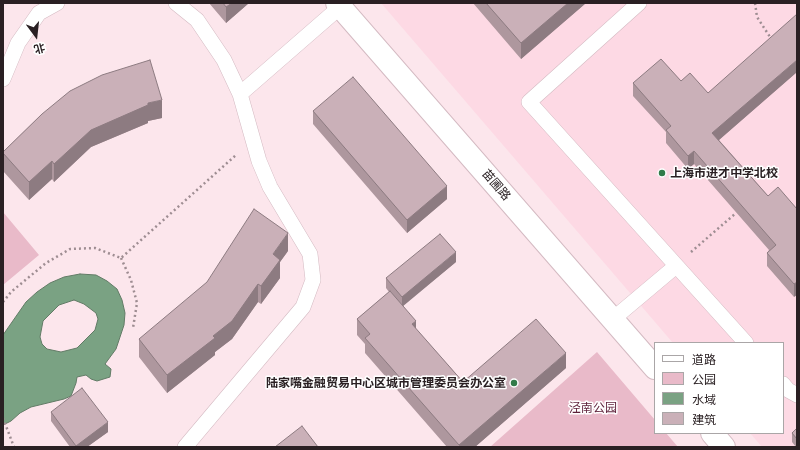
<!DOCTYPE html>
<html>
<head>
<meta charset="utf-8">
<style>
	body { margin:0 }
	#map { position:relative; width:800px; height:450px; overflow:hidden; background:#fce6ec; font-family:"Alegreya Sans","Noto Sans SC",sans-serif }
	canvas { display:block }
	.frame { position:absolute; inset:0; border:4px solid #2a2023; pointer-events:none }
	.legend { position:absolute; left:654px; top:342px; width:130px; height:92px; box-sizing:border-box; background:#fff; border:1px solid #aaa6a7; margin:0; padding:5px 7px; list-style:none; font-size:12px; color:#2a2023 }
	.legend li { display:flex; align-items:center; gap:8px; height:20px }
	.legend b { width:20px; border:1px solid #aaa6a7 }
	.north { position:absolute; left:16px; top:16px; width:40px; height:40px; -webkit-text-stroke:3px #fff; paint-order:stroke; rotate:165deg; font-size:11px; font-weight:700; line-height:16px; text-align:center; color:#2a2023 }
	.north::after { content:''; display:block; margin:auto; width:14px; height:18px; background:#2a2023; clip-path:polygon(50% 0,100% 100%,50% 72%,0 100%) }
</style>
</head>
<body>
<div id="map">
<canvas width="800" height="450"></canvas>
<div class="frame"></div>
<ul class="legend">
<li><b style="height:5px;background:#fff"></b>道路</li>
<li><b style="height:11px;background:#e9bac9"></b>公园</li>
<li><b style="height:11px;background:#7aa283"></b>水域</li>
<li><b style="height:11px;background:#cab0b8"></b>建筑</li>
</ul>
<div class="north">北</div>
</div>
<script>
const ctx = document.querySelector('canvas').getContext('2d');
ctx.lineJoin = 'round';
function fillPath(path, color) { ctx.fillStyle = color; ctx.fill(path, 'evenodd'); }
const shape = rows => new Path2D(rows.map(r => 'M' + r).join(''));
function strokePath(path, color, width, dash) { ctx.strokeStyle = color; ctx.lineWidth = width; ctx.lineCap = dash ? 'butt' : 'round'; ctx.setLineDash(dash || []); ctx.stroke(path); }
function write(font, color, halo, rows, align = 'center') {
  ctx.font = font + ' "Alegreya Sans","Noto Sans SC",sans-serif'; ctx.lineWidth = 3; ctx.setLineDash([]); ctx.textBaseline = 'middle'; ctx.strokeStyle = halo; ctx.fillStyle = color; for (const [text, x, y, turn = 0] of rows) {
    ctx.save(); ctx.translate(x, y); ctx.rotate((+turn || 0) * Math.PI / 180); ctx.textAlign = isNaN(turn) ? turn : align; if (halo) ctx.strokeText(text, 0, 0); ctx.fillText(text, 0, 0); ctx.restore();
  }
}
const built = shape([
	[381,3,797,3,797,447,762,447,750,433,783,433,783,343,673,343]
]);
const green = shape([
	[3,212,39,255,3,285],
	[597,352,655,420,655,433,666,433,678,447,490,447]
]);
const water = shape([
	[80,274,96,275,107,281,117,289,122,300,125,313,124,325,116,349,105,364,111,369,110,377,97,381,91,379,86,375,77,377,76,383,71,396,64,399,31,407,20,413,11,421,3,425,3,335,26,302,37,292,50,283,64,277,80,274],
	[74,300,84,304,96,313,98,319,95,330,77,348,61,352,47,349,42,344,40,337,43,321,59,305,74,300]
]);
const path = shape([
	[755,3,757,17,772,40],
	[691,252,736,213],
	[121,258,131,280,137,303,133,328],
	[3,302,11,292,46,263,70,249,95,248,121,258,236,155],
	[3,418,14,447]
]);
const service = shape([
	[176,3,197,20,224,60,240,94,259,161,270,187,310,254,313,280,303,307,185,447],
	[639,3,529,102,746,343],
	[3,79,18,43,39,13,57,3],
	[240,94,340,7],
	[613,319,676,266],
	[783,384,788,390,797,395]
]);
const minor = shape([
	[337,3,655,368],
	[712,433,724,447]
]);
const wall = shape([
	[209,3,249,3,226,23],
	[473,3,586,3,521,59],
	[797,72,719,140,768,196,797,209,794,297,767,266,767,253,769,250,694,164,688,169,666,143,666,132,633,96,633,83,681,81,708,93],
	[313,111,447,199,407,233,313,124],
	[42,114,162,118,148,121,148,123,91,147,54,182,52,179,29,200,3,171,3,152],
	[288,251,280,262,280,278,261,304,258,302,232,339,215,352,215,355,167,393,139,357,139,339],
	[456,262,403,305,416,329,463,382,566,368,475,447,447,447,365,353,365,344,357,335,357,319,389,292,386,288,386,278],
	[51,412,108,432,87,447,70,447,51,421],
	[797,428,797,447,796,447,792,442,792,433]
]);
const shadedWall = shape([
	[232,3,249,3,226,23,226,7],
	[568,3,586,3,521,59,521,43],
	[797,60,797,72,712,146,712,133],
	[162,100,162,118,148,121,148,123,91,147,54,182,54,164,91,130,148,103],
	[694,151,694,164,688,169,688,156],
	[52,161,52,179,29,200,29,182],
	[447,186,447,199,407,233,407,220],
	[288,233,288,251,280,262,280,278,261,304,261,286,273,254],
	[456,252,456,262,402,307,402,297],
	[797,282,797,295,794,297,794,284],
	[258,284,258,302,232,339,215,352,215,355,167,393,167,375,213,336],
	[416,321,416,336,412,324],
	[566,353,566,368,475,447,459,447,459,445],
	[108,422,108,432,87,447,76,447,76,446]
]);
const building = shape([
	[223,3,232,3,226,7,223,3],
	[486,3,568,3,521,43,486,3],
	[797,14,797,60,712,133,768,196,778,187,797,209,797,282,794,284,767,253,776,245,694,151,688,156,666,130,671,126,633,83,661,59,681,81,690,73,708,93,797,14],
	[150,60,162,100,148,103,148,105,91,130,54,164,52,161,29,182,3,153,3,152,42,114,70,91,102,75,150,60],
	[353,77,447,186,407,220,313,111,353,77],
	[254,209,288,233,273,254,280,260,261,286,258,284,232,321,213,336,215,338,167,375,139,339,207,282,254,209],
	[440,234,456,252,402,297,386,278,440,234],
	[390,291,416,321,412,324,463,382,536,319,566,353,459,445,365,338,370,334,357,319,390,291],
	[82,388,108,422,76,446,51,412,82,388],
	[302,426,318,447,275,447,302,426],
	[797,428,797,439,792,433,797,428]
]);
const markers = [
	[662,173,4,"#317b49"],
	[514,383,4,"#317b49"]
];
const poiNames = [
	["上海市进才中学北校",670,173],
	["陆家嘴金融贸易中心区城市管理委员会办公室",506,383,"right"]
];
const streetNames = [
	["苗圃路",496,185,49]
];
const parkNames = [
	["泾南公园",593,408]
];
fillPath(built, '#fdd9e4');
fillPath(green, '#e9bac9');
fillPath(water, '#7aa283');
strokePath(water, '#627b66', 1);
strokePath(service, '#d4bac2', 16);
strokePath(minor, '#d4bac2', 24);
strokePath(path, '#9e8d92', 2.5, [2, 3]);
strokePath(service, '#fff', 15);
strokePath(minor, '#fff', 22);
fillPath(wall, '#ae979e');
fillPath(shadedWall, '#8d7b81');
fillPath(building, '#cab0b8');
strokePath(building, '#8d7b81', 1);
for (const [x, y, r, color] of markers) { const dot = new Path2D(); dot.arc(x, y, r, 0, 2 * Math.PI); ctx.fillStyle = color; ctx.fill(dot); strokePath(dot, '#fff', 1.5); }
write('bold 12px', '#2a2023', '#fff', poiNames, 'left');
write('12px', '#2a2023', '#fff', streetNames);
write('12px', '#5c1f38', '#fff', parkNames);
</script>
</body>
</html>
